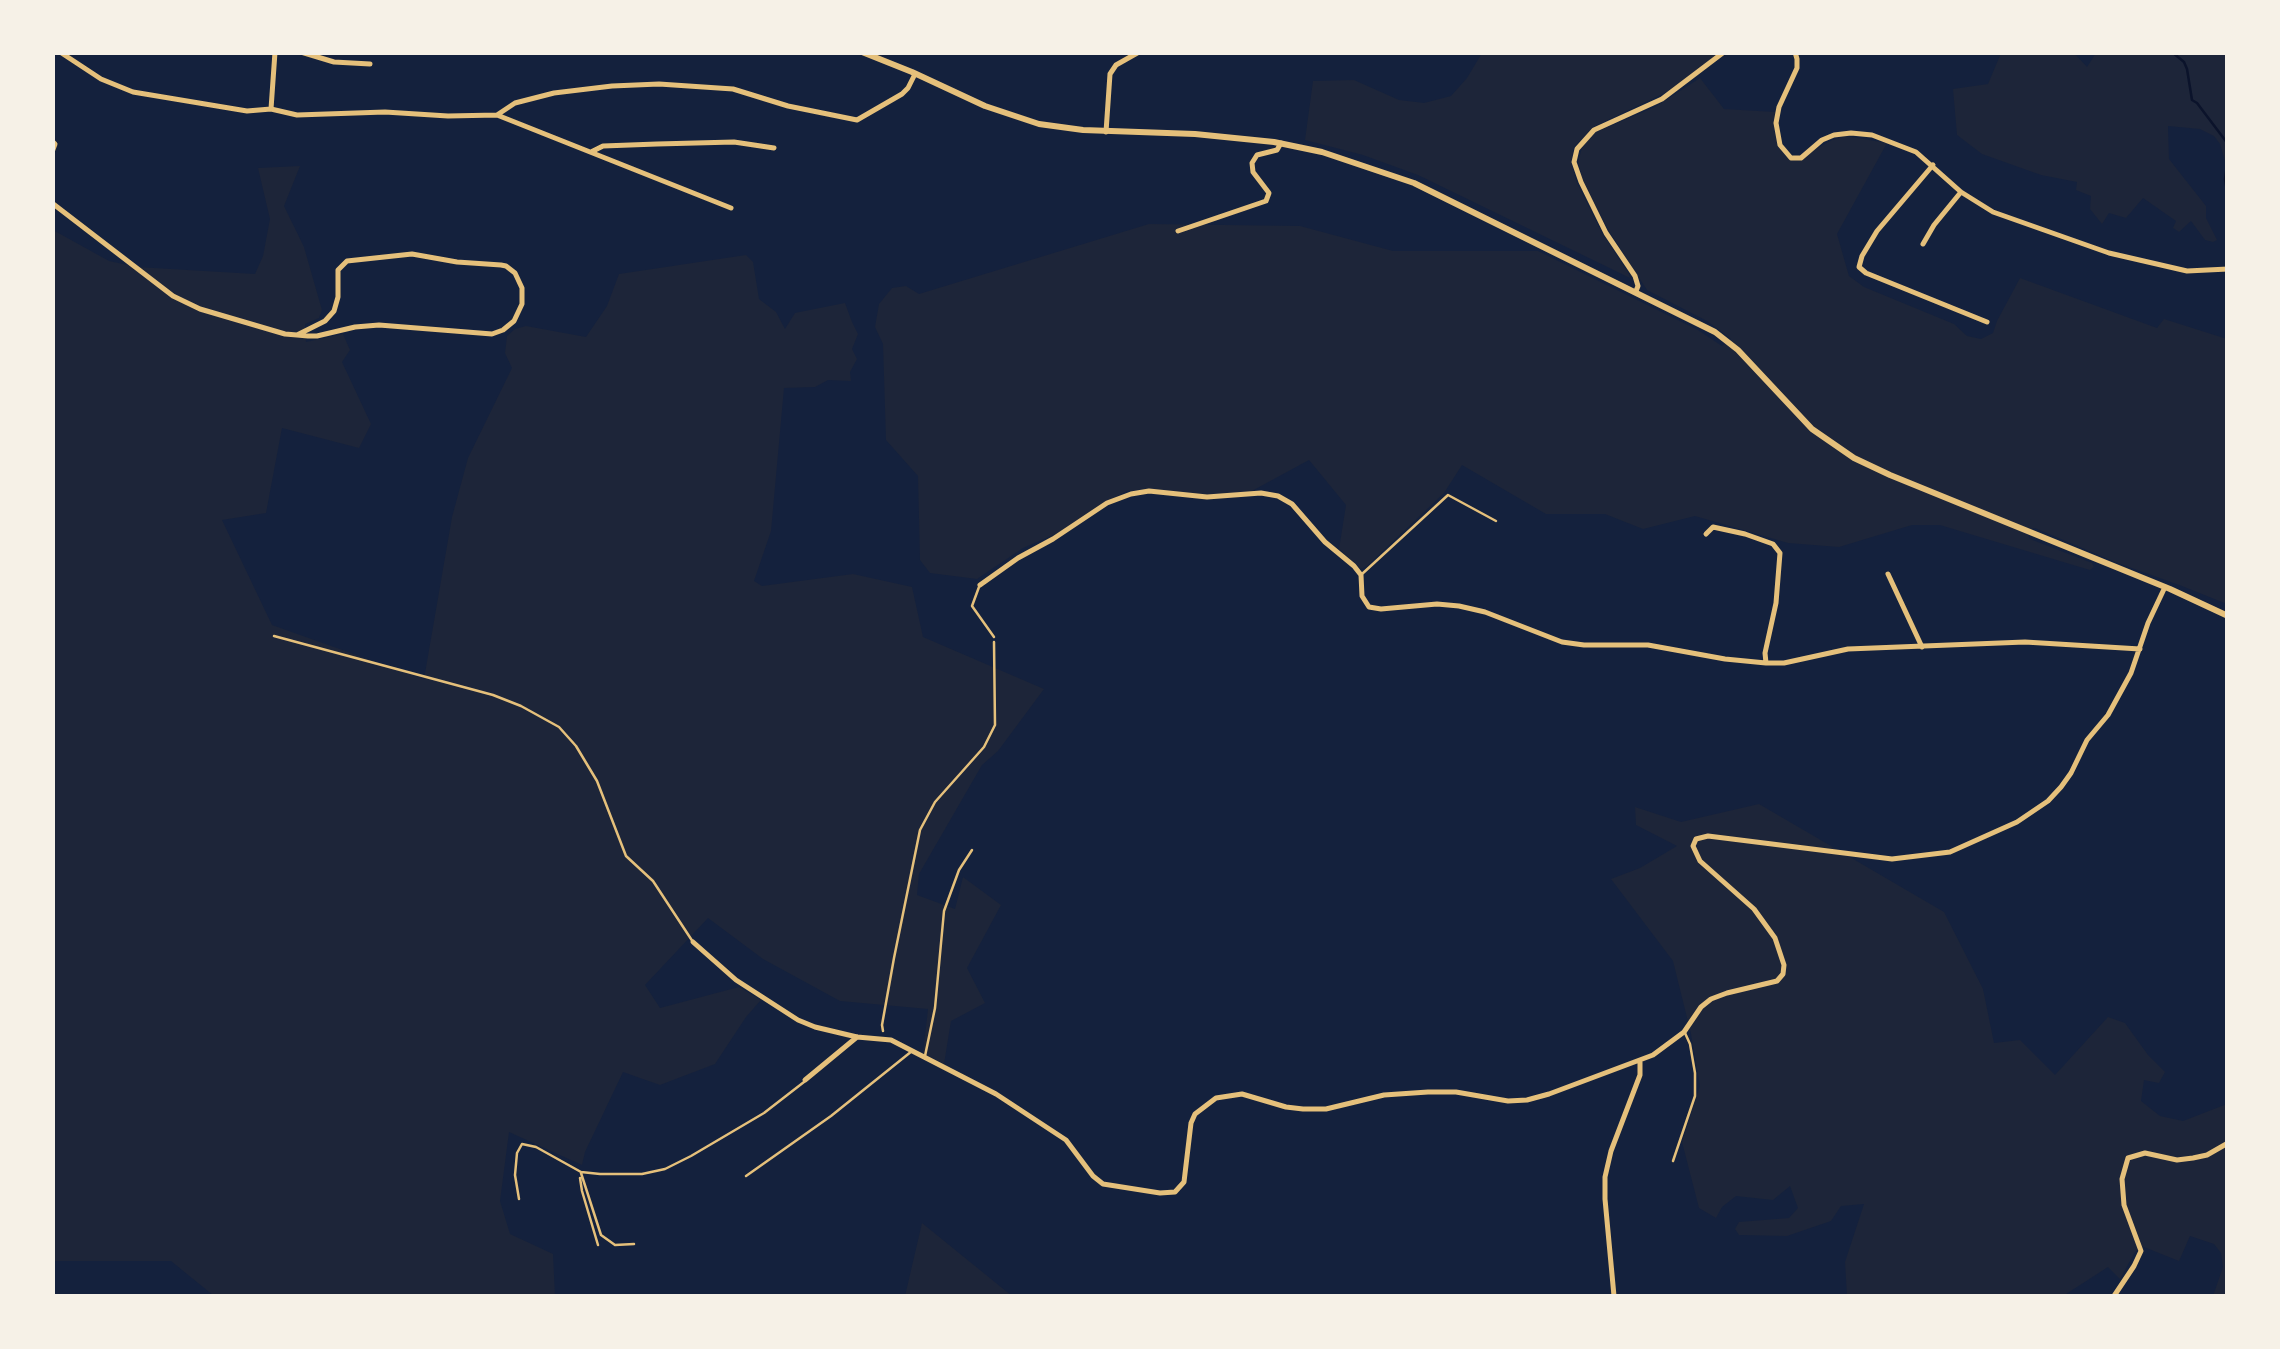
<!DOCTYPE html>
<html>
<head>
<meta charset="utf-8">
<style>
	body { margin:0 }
	#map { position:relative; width:2280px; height:1349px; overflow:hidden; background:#14213d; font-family:"PT Sans Narrow",sans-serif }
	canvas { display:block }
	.frame { position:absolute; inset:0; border:55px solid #f6f1e7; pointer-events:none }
</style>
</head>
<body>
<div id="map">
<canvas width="2280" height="1349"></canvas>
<div class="frame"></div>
</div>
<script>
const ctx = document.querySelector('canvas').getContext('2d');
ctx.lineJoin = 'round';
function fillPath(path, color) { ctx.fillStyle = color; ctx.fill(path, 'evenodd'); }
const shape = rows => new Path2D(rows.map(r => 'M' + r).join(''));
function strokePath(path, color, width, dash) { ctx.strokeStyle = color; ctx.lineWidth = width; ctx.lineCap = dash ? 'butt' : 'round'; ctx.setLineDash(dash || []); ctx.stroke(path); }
const green = shape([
	[1482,53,1718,53,1671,90,1593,127,1574,147,1571,162,1577,183,1602,233,1629,274,1630,278,1418,175,1363,155,1305,140,1313,81,1354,80,1399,100,1424,103,1451,96,1467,78],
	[2001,53,2074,53,2087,67,2096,53,2227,53,2227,168,2220,144,2214,136,2200,129,2168,126,2169,159,2206,206,2206,218,2217,240,2213,242,2205,240,2191,221,2179,232,2173,228,2176,221,2143,198,2126,218,2109,213,2102,224,2090,209,2091,196,2076,190,2077,182,2041,175,1982,154,1957,135,1953,89,1988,84],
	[1700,78,1724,109,1775,112,1774,130,1778,146,1786,157,1798,159,1832,140,1846,136,1887,143,1837,234,1849,276,1864,287,1954,324,1967,336,1981,339,1993,333,1997,321,2020,278,2157,328,2164,319,2227,339,2227,604,2182,586,2115,562,2035,528,2028,530,2027,533,2030,539,2092,563,2094,567,2090,570,1940,525,1912,525,1839,547,1788,543,1695,516,1643,529,1605,514,1546,514,1462,465,1444,493,1367,566,1361,569,1339,549,1346,505,1309,460,1250,492,1204,495,1147,489,1127,491,1098,506,1058,533,1023,548,977,579,930,573,920,560,918,476,886,440,883,344,875,327,879,304,892,288,906,286,919,294,1149,224,1300,226,1393,251,1538,251,1698,330,1722,346,1731,339,1707,321,1647,290,1609,231,1583,181,1578,162,1583,144,1596,132,1655,107],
	[300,166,284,206,304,247,322,310,319,318,305,324,306,342,343,334,350,350,342,362,371,424,359,448,282,428,266,513,222,520,272,625,424,679,452,517,468,458,512,368,505,353,507,336,515,329,526,326,586,337,607,306,619,274,746,255,753,262,759,299,776,312,785,329,795,313,845,303,852,322,858,334,852,349,857,359,850,372,851,381,828,380,815,387,784,388,771,531,754,581,762,586,853,574,912,587,923,637,1044,689,998,751,982,765,919,874,917,895,955,909,963,877,1001,905,967,968,985,1003,951,1021,944,1064,923,1053,928,1009,840,1001,763,959,708,918,645,985,660,1008,739,987,761,1000,746,1017,715,1064,660,1085,623,1072,585,1152,582,1165,509,1132,500,1201,510,1234,553,1254,555,1296,214,1296,171,1261,54,1261,53,1266,53,230,109,261,137,267,255,274,263,256,270,219,258,168],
	[1759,804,1944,912,1983,989,1994,1043,2020,1040,2055,1075,2108,1017,2125,1023,2148,1055,2165,1072,2159,1083,2144,1080,2141,1101,2160,1116,2183,1121,2227,1104,2227,1296,2213,1296,2223,1267,2221,1253,2214,1244,2190,1236,2179,1261,2144,1247,2135,1252,2120,1279,2108,1267,2063,1296,1847,1296,1845,1262,1864,1204,1841,1206,1831,1221,1787,1236,1739,1235,1735,1229,1739,1222,1789,1218,1798,1208,1790,1186,1773,1200,1736,1196,1722,1207,1716,1218,1699,1208,1682,1142,1700,1086,1691,1034,1673,961,1611,879,1640,868,1677,846,1636,825,1635,807,1681,822],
	[922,1223,1012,1296,905,1296]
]);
const stream = shape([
	[2172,52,2184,62,2187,69,2192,100,2197,103,2228,144],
	[2228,159,2225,179,2228,197]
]);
const path = shape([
	[883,1031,882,1025,894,958,920,830,935,802,984,747,995,725,994,642]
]);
const service = shape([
	[1362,574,1448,495,1496,521],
	[979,587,972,606,994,637],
	[274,636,493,695,521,706,559,727,576,746,597,781,626,856,653,881,693,942],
	[925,1056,935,1008,944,911,959,870,972,850],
	[1673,1161,1695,1096,1695,1073,1690,1044,1685,1033],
	[581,1173,601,1235,615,1245,634,1244],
	[746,1176,831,1116,912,1051],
	[580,1178,582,1191,598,1245],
	[519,1199,515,1175,517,1153,522,1144,536,1147,581,1172,600,1174,642,1174,665,1169,691,1156,764,1113,804,1082]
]);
const minor = shape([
	[60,52,101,79,133,92,247,111,271,109,297,115,385,112,448,116,497,115,515,103,554,93,612,86,659,84,733,89,788,106,857,120,902,94,908,88,915,74],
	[301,52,334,62,370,64],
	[1795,52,1797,59,1797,68,1779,107,1776,123,1780,145,1791,158,1801,158,1822,140,1834,135,1851,133,1872,135,1916,152,1961,192,1993,212,2109,253,2187,271,2228,269],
	[271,109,275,52],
	[497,115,731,208],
	[1106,132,1110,74,1116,65,1139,52],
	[52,141,55,144,52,152],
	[591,152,603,146,657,144,734,142,774,148],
	[1933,165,1877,231,1862,256,1859,267,1866,273,1987,322],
	[52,203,173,296,200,309,285,334,297,335,308,336,317,336,355,327,379,325,492,334,503,330,514,321,522,304,522,288,515,273,506,266,501,265,457,262,412,254,347,261,338,270,338,297,334,311,325,321,297,335],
	[1178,231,1266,201,1269,193,1253,172,1252,163,1257,155,1277,150,1281,143],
	[1923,244,1934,225,1961,192],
	[1636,291,1638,286,1635,276,1606,233,1581,182,1574,162,1577,149,1594,130,1662,99,1724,52],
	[1706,534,1713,527,1745,534,1773,544,1780,553,1776,603,1765,653,1766,663],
	[1888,574,1922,647],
	[980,585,1018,558,1053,539,1107,503,1131,494,1149,491,1207,497,1261,493,1278,496,1292,504,1325,542,1354,566,1361,575,1362,596,1369,607,1381,609,1437,604,1459,606,1485,612,1562,642,1584,645,1648,645,1725,659,1766,663,1784,663,1848,649,2025,642,2140,649],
	[693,942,736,980,798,1020,815,1027,857,1037,891,1040,996,1094,1066,1140,1093,1176,1103,1184,1160,1193,1175,1192,1184,1182,1191,1123,1195,1114,1216,1098,1242,1094,1286,1107,1303,1109,1326,1109,1384,1095,1428,1092,1456,1092,1508,1101,1527,1100,1549,1094,1653,1055,1684,1032,1701,1007,1711,999,1727,993,1777,981,1783,974,1784,965,1775,938,1754,909,1700,861,1693,846,1696,839,1708,836,1892,859,1950,852,2017,822,2048,801,2061,787,2071,773,2087,740,2108,715,2131,673,2148,623,2165,587],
	[805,1080,857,1037],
	[1614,1296,1605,1199,1605,1177,1611,1151,1640,1075,1640,1061],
	[2114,1296,2134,1266,2141,1251,2124,1205,2122,1179,2128,1158,2145,1153,2177,1160,2193,1158,2207,1155,2228,1143]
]);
const secondary = shape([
	[862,52,912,72,985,106,1039,124,1083,130,1195,134,1274,142,1322,152,1414,183,1715,332,1738,350,1812,429,1854,458,1890,475,2170,589,2228,616]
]);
fillPath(green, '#1d2539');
strokePath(stream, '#0b132b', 2.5);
strokePath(path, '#e5c07b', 2.5);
strokePath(service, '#e5c07b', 2.5);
strokePath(minor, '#e5c07b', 5);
strokePath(secondary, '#e5c07b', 6);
</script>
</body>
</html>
